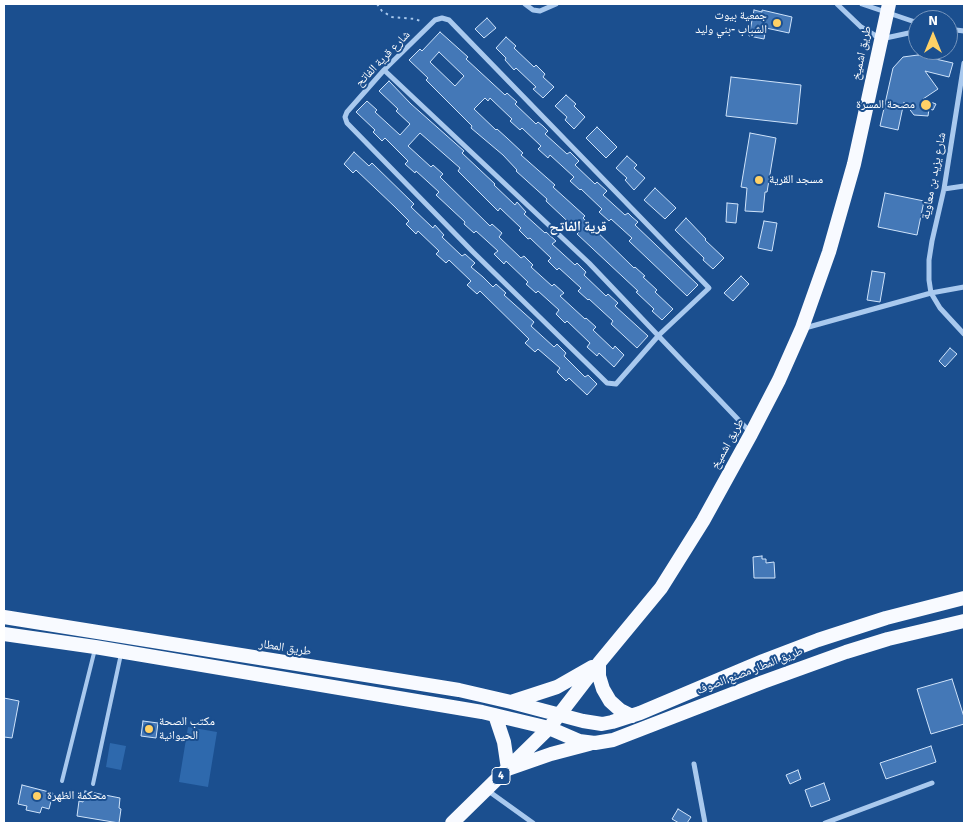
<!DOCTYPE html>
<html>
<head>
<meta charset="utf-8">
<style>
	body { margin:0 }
	#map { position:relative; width:968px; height:827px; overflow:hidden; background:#1b4f8f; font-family:Signika,sans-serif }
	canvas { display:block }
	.frame { position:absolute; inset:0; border:5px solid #fff; pointer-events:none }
	.north { position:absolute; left:908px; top:10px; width:50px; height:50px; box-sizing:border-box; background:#1b4f8f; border:1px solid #7695bc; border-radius:50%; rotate:0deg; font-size:14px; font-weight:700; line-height:20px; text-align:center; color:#fff }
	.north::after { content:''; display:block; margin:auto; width:18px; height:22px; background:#ffd166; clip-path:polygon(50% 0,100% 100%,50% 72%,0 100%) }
</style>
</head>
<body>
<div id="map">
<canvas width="968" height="827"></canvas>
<div class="frame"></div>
<div class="north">N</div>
</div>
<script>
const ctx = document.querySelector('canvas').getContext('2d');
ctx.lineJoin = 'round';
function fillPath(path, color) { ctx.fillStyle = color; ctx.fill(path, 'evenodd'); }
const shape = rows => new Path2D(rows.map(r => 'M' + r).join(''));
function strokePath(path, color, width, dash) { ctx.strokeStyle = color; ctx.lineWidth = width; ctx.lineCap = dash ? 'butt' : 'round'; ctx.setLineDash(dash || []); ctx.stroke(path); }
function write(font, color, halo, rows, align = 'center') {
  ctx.font = font + ' Signika,"Noto Naskh Arabic",sans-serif'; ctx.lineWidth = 4; ctx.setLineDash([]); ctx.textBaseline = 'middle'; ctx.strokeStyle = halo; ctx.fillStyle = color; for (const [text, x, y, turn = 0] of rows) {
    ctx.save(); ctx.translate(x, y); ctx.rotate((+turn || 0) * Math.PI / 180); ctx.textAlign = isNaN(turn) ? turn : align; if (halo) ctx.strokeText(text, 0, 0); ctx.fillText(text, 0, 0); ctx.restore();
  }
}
const green = shape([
	[188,727,217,732,208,787,179,782],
	[110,743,126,746,121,770,106,767]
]);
const building = shape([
	[754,10,762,12,762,10,792,17,789,33,766,28,764,39,749,36,754,10],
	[487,18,496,28,484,38,475,29,487,18],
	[440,32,468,57,466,59,505,95,507,93,517,102,515,104,536,124,538,122,543,126,548,131,545,134,567,154,570,152,579,161,575,165,595,184,597,182,607,191,603,195,625,215,628,213,632,217,638,222,635,225,698,285,687,296,629,241,632,238,611,219,609,221,599,212,602,209,581,189,580,190,570,181,574,177,550,155,548,158,538,149,541,146,522,128,520,130,510,121,512,119,490,98,488,101,485,98,474,109,496,130,497,129,507,138,523,153,521,155,555,185,553,187,585,216,583,218,634,268,635,267,645,276,643,277,657,290,655,292,673,309,662,320,652,311,654,309,636,292,638,291,577,234,579,232,546,201,547,199,516,171,517,170,503,155,471,128,472,126,426,80,428,78,409,60,420,49,422,51,440,32],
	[439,52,464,76,455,86,430,62,439,52],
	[506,37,516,46,514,48,534,67,536,65,545,74,543,77,554,87,543,98,533,89,536,87,516,68,514,70,505,60,506,58,496,48,506,37],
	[918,55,953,63,949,77,925,71,938,89,923,99,936,104,933,110,929,109,928,116,914,115,904,102,898,130,880,126,893,68,903,57,918,55],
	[731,77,801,85,797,124,726,116,731,77],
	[389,81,411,104,464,151,462,153,495,184,494,185,515,205,517,202,526,212,524,214,545,233,546,232,556,241,552,244,575,265,577,263,586,272,584,275,606,296,608,294,618,303,615,306,648,336,637,348,611,324,613,321,589,299,588,300,578,291,581,288,559,268,557,270,548,261,551,258,530,238,528,239,519,230,521,228,500,208,498,211,458,171,460,168,420,133,408,146,431,167,433,165,443,174,440,177,490,226,492,224,502,233,499,237,521,258,524,256,533,265,531,267,552,286,554,284,564,293,560,296,585,319,586,318,596,327,593,330,613,349,615,346,624,355,614,367,599,353,597,356,587,347,590,343,567,321,565,323,556,314,559,310,538,291,536,293,526,284,528,282,506,261,504,264,494,254,498,251,476,231,474,233,464,224,465,222,436,195,439,192,416,171,415,173,405,164,408,161,385,138,382,141,373,132,375,130,356,112,367,101,377,110,375,112,400,135,410,124,396,111,398,109,379,91,389,81],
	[566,95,576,104,574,106,585,117,574,129,565,120,567,117,555,106,566,95],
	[597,127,617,147,606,158,586,138,597,127],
	[750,133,776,138,767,192,765,192,763,212,745,211,747,188,741,187,750,133],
	[354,152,369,166,372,163,414,204,411,207,433,228,435,225,444,235,442,237,462,256,465,254,475,263,471,267,483,277,493,287,496,284,506,293,504,295,534,322,531,326,554,347,557,344,566,353,564,356,585,377,588,375,597,384,587,395,569,378,566,381,557,372,560,368,538,349,535,352,525,343,529,339,480,291,477,294,467,285,471,281,449,260,446,263,436,254,439,251,418,231,416,234,406,224,409,221,394,206,356,170,353,173,344,164,354,152],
	[627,156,637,165,634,168,645,178,634,190,625,180,627,178,616,168,627,156],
	[655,188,676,208,665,219,644,200,655,188],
	[885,193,924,201,917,235,878,227,885,193],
	[727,203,738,204,736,223,726,222,727,203],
	[686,218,706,239,705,240,724,258,713,269,703,260,704,258,675,230,686,218],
	[764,221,777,223,772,251,758,248,764,221],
	[872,271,885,273,880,302,867,300,872,271],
	[741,276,749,284,733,301,724,293,741,276],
	[950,348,957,354,945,367,939,361,950,348],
	[762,556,762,559,766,559,766,563,774,562,775,578,754,578,753,557,762,556],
	[952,679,964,717,964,724,931,734,917,689,952,679],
	[4,698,19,701,12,738,4,737,4,698],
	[143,721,158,723,156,738,141,736,143,721],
	[931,746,936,762,886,779,880,763,931,746],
	[798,770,801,779,790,784,786,775,798,770],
	[824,783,830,800,811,807,805,790,824,783],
	[22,785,53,793,49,809,42,807,40,813,26,810,27,806,18,804,22,785],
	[85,791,120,798,119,808,121,809,119,823,77,816,79,801,83,802,85,791],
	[678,809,691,817,687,823,679,823,672,819,678,809]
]);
const path = shape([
	[377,4,382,11,392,17,415,19,423,22]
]);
const service = shape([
	[62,781,95,649],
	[93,784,121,654]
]);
const minor = shape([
	[525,4,533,10,540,11,556,4],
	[837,4,861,27,881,39,918,31],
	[862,4,918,23],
	[442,18,449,20,709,288,659,335,616,384,607,383,473,252,347,123,345,117,347,112,384,70,435,20,442,18],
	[948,29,964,31],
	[964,63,944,189,932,241,929,260,929,280,931,293,940,308,964,334],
	[384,70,589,263,751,433],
	[944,189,964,186],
	[805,328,931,293,964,287],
	[694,764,705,823],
	[487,790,533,823],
	[825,823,932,783]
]);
const trunk = shape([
	[4,617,459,690,511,702,583,721,602,724,612,722,640,713,763,661,818,640,886,618,964,598],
	[4,634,95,647,482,712,549,728,579,741,595,743,613,740,763,682,846,652,888,639,964,621],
	[599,663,599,676,603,689,610,701,620,710,632,716],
	[511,702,557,687,592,667],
	[495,715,504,742,508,769,551,754,589,744],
	[452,823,549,728,599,663,661,588,703,521,751,434,779,380,802,328,829,252,854,164,889,4]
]);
const markers = [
	[777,23,5,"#ffd166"],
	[926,105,6,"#ffd166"],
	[759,180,5,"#ffd166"],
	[149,729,5,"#ffd166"],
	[37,796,5,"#ffd166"]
];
const shields = [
	[501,776,18]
];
const shieldNames = [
	["4",501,776]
];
const poiNames = [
	["جمعية بيوت",767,16,"right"],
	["الشباب -بني وليد",767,30,"right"],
	["مصحة المسرة",915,105,"right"],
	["مسجد القرية",769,180],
	["مكتب الصحة",159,722],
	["الحيوانية",159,736],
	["محكمة الظهرة",47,796]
];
const streetNames = [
	["طريق اشميخ",862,53,-78],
	["شارع قرية الفاتح",383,59,-46],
	["شارع يزيد بن معاوية",934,176,-79],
	["طريق اشميخ",728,444,-61],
	["طريق المطار",285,648,9],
	["طريق المطار مصنع الصوف",750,671,-21]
];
const neighbourhoodNames = [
	["قرية الفاتح",578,227]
];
fillPath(green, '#2e69ad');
fillPath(building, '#4478b7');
strokePath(building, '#cfe3fa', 1);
strokePath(path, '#a9c9ee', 2, [2.5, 4]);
strokePath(service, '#a9c9ee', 4);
strokePath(minor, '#a9c9ee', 5);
strokePath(trunk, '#f8faff', 14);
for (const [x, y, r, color] of markers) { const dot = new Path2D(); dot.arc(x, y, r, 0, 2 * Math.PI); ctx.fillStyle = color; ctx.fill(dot); strokePath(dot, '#1b4f8f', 2); }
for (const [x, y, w] of shields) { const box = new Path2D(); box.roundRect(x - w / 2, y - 8.5, w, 17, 4); ctx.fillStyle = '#1b4f8f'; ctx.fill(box); strokePath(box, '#fff', 1); }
write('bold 11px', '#fff', null, shieldNames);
write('12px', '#fff', '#1b4f8f', poiNames, 'left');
write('12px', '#fff', '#1b4f8f', streetNames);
write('bold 14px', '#fff', '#1b4f8f', neighbourhoodNames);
</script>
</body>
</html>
